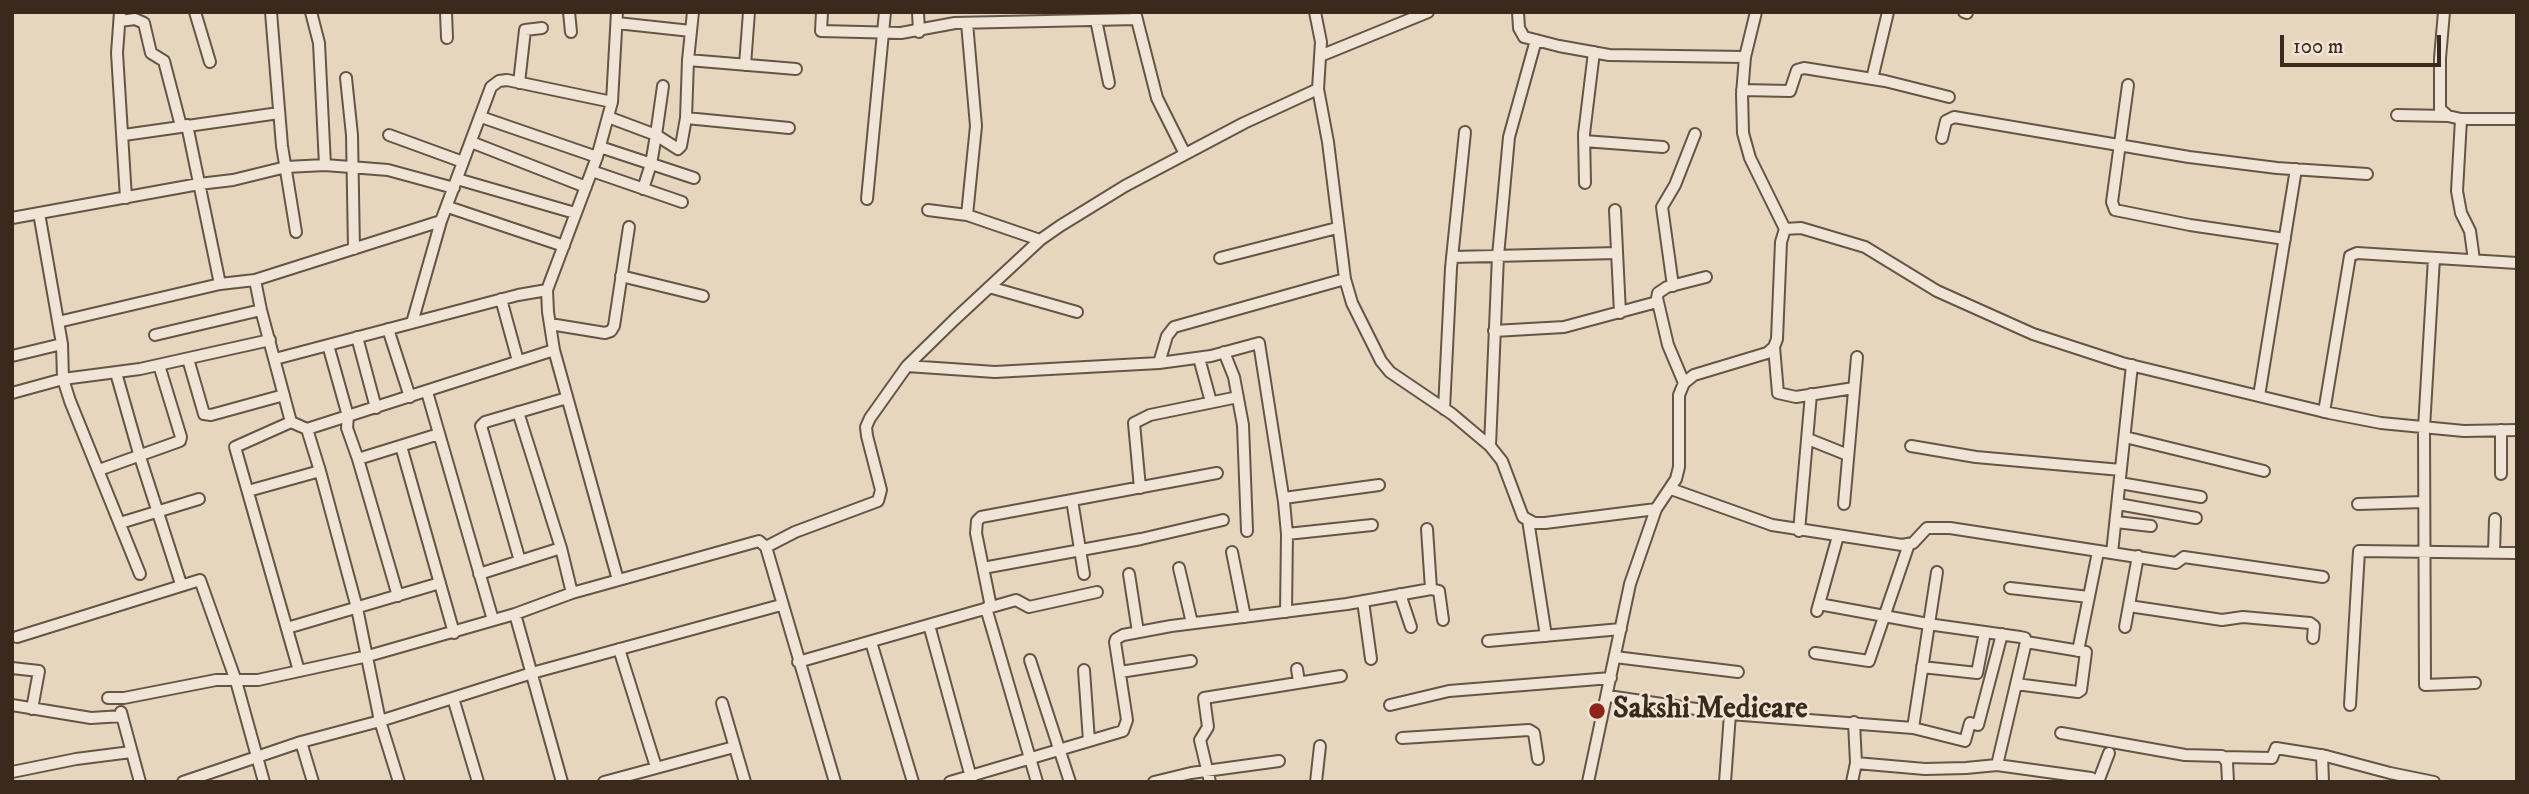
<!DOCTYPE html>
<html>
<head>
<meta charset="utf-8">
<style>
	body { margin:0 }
	#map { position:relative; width:2529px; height:794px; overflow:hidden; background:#e6d6be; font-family:"IM FELL DW Pica",serif }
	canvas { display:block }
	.frame { position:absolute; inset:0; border:14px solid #3a2a1e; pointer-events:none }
	.scale { position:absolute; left:2280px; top:35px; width:161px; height:32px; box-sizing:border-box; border:4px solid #3a2a1e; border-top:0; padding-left:9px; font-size:21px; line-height:24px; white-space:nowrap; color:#3a2a1e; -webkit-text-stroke:5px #efe4d5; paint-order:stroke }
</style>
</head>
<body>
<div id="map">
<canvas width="2529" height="794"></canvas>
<div class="frame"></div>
<div class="scale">100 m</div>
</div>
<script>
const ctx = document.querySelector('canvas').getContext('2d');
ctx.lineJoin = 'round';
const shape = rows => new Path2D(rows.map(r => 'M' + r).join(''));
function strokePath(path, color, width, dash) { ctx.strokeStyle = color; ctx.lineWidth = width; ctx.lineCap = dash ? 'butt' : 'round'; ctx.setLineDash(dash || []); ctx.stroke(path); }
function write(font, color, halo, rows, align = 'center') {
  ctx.font = font + ' "IM FELL DW Pica",serif'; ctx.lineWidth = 5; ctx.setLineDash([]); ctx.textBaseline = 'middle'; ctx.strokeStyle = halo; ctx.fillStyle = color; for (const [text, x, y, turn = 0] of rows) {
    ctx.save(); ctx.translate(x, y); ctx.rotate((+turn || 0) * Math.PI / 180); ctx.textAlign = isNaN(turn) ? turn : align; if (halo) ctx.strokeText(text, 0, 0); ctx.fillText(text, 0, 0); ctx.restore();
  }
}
const minor = shape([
	[120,12,117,53,126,198],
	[195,12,210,62],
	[271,12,282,146,296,232],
	[311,12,319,43,325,165,388,170,454,188],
	[446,12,447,38],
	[569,12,571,32],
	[617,12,612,102,597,157,547,290,548,312,554,350,618,580],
	[822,12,821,31,901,33,955,23,1137,19],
	[918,12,919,32],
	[1135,12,1157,98,1185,154],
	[1315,12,1321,42,1318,89,1328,142,1345,279,1352,303,1381,361,1390,372,1452,414,1490,446,1502,461,1523,517,1534,523,1545,523,1656,509],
	[1518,12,1519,28,1524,37,1559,46,1609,55,1745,57],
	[1756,12,1745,57,1742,94,1743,133,1750,158,1785,229],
	[1964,12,1967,13],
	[2444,12,2440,58,2440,109,2448,116,2461,119,2517,119],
	[1096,20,1109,83],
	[120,21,135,19,144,23,151,53,164,61,181,126],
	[617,23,691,31],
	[967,23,976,126,967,215],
	[1320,56,1428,12],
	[688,60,796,69],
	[745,65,749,12],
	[346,78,352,135,354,249],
	[1872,79,1888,12],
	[519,83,525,30,542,28],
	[2128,85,2112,202,2115,210,2190,225,2285,239],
	[1742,90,1790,91,1797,70,1804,68,1885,81,1949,97],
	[2397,115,2448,116],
	[481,117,597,157],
	[608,117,656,135,663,86],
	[686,118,688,60,693,12],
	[2461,119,2457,191,2461,213,2470,231,2474,260],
	[187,125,220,284],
	[124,135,279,113],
	[389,135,463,162],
	[1942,138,1946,121,1954,117,2189,157,2277,168,2367,174],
	[1584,141,1663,147],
	[471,142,586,187],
	[600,147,694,178],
	[592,171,682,202],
	[457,179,575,213],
	[1585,183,1584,134,1594,52],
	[643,189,651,164,656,135,678,149,681,146,686,118,789,128],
	[867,199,885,12],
	[448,207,564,246],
	[928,210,967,215,1040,240],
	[1615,210,1620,313],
	[39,213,62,344,63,379,70,401,140,574],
	[12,218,199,184,233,180,286,167,325,165],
	[1785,229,1801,228,1865,247,1937,291,2033,334,2122,363,2329,413,2381,423,2464,431,2517,430],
	[1452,257,1617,253],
	[1220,258,1337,228],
	[2434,258,2424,428,2425,685,2475,683],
	[621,276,703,296],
	[255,280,261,310,291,422,307,429,320,471,357,608,380,721,399,782],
	[1673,286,1662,207,1675,185,1695,134],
	[989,287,1077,312],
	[501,299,518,361],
	[58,322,220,284,255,280,441,221],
	[412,323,441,221,491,87,499,81,507,80,612,102],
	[550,324,605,333,611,331,614,326,629,227],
	[388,329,410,397],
	[1494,331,1564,327,1657,302],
	[155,335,261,310],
	[357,337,376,408],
	[328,345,348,416,347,428,358,459,398,596],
	[1774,347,1778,393,1796,397,1854,388],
	[1224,352,1234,377,1243,425,1247,531],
	[12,356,62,344],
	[1199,358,1211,402],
	[188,359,204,414,211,415,284,395],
	[275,359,518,295,547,290],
	[1159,363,1167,336,1174,327,1345,279],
	[907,366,995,372,1159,363,1211,356,1259,343,1284,502,1287,534,1286,612],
	[116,373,140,457,181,584],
	[1684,383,1668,345,1657,298,1658,293,1667,287,1706,277],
	[427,392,493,620],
	[12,393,63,379,140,369,270,340],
	[2259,396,2296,169],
	[1444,409,1451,268,1465,132],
	[518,412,561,548,572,593],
	[2324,412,2350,256,2357,253,2517,263],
	[291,422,235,447,299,671],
	[307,429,554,350],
	[2501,430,2501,474],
	[2125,437,2264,471],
	[1808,439,1848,455],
	[401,446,454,633],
	[1490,446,1498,256,1509,137,1536,40],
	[1911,446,1976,457,2121,470],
	[358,459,439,434],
	[99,470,180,441,181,437,159,365],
	[2120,483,2201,497],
	[1140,488,1134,423,1150,415,1238,397],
	[1671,489,1772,525,1902,545,1913,543,1927,528,1950,528,2176,563,2184,557,2323,577],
	[248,491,320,471],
	[1284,498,1379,485],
	[1072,500,1084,574],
	[1844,504,1857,357],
	[2118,504,2196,518],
	[2358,504,2424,502],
	[1528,520,1546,636],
	[2116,522,2151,526],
	[120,523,199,499],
	[1427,529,1431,589],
	[1799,531,1811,394],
	[1287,534,1372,525],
	[766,547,795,532,878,501,881,490,867,436,866,427,870,418,907,366,954,320,1040,240,1060,226,1125,186,1244,123,1318,89],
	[1232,552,1245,617],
	[2494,552,2495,519],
	[2112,553,2132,365],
	[520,561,481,426,485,422,567,398],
	[983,568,1141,539,1223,520],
	[1179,568,1192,623],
	[479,574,561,548],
	[1129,574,1138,632],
	[2010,588,2089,597],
	[1400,594,1411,627],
	[1363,601,1371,659],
	[1819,604,1928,624,2020,637,2025,638,2026,642,2086,652,2081,690,2078,692,2016,684],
	[2129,606,2222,620,2243,617,2310,623,2314,626,2313,638],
	[991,607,976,533,977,521,981,517,1217,473],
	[986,608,1037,782],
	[1817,611,1838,536],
	[515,614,562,782],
	[929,625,972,781],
	[2125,627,2138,556],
	[287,628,440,583],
	[17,637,200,580,236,681,264,782],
	[1488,641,1621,629],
	[871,642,913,782],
	[619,649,656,767],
	[2078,651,2098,552],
	[1815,653,1869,661,1909,544],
	[1615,657,1738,672],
	[1030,660,1070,782],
	[798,662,1016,600,1029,607,1097,592],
	[1922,667,1977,673,1985,632],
	[12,668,39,671,32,709],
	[1297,669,1299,682],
	[1084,670,1089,741],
	[1120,672,1191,661],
	[1608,696,1730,714,1913,728,1965,741,1970,723,1978,725,2002,634],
	[108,698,124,698,216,680,258,680,368,656,515,614,572,593,759,541,766,547,835,782],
	[453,698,478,782],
	[722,703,745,782],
	[12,705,91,718,122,716],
	[1390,705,1449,691,1611,678],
	[2350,705,2359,551,2517,553],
	[121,712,140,782],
	[1913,728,1937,572],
	[2061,733,2185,755,2222,756,2227,762,2228,782],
	[1402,738,1529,730,1534,733,1538,759],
	[301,742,313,782],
	[2322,755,2323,782],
	[2224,757,2272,758,2276,748,2326,756,2390,773,2434,782],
	[1856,763,1925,769,1966,768,1997,765,2091,778,2097,782],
	[1997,765,2026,642],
	[12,772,76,759,131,752],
	[183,782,301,742,380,721,532,673,781,605],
	[604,782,734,747],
	[950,782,1123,731,1127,720,1115,642,1116,639,1123,635,1171,626,1347,604,1431,589,1439,591,1443,620],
	[1154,782,1191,773,1279,761],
	[1210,782,1200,740,1208,727,1204,698,1341,676],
	[1316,782,1320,746],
	[1588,782,1630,584,1656,509,1676,479,1679,467,1679,395,1684,383,1694,375,1767,353,1774,347,1777,339,1781,242,1785,229],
	[1725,782,1730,714],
	[1852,782,1856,763,1854,722],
	[2098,782,2109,753]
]);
const markers = [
	[1597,711,9,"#8f2418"]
];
const poiNames = [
	["Sakshi Medicare",1613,711]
];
strokePath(minor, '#655546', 14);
strokePath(minor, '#efe4d5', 10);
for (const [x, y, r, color] of markers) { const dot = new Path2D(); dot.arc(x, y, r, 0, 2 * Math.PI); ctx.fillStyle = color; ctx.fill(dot); strokePath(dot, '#efe4d5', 2.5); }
write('bold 30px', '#3a2a1e', '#efe4d5', poiNames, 'left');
</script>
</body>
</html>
